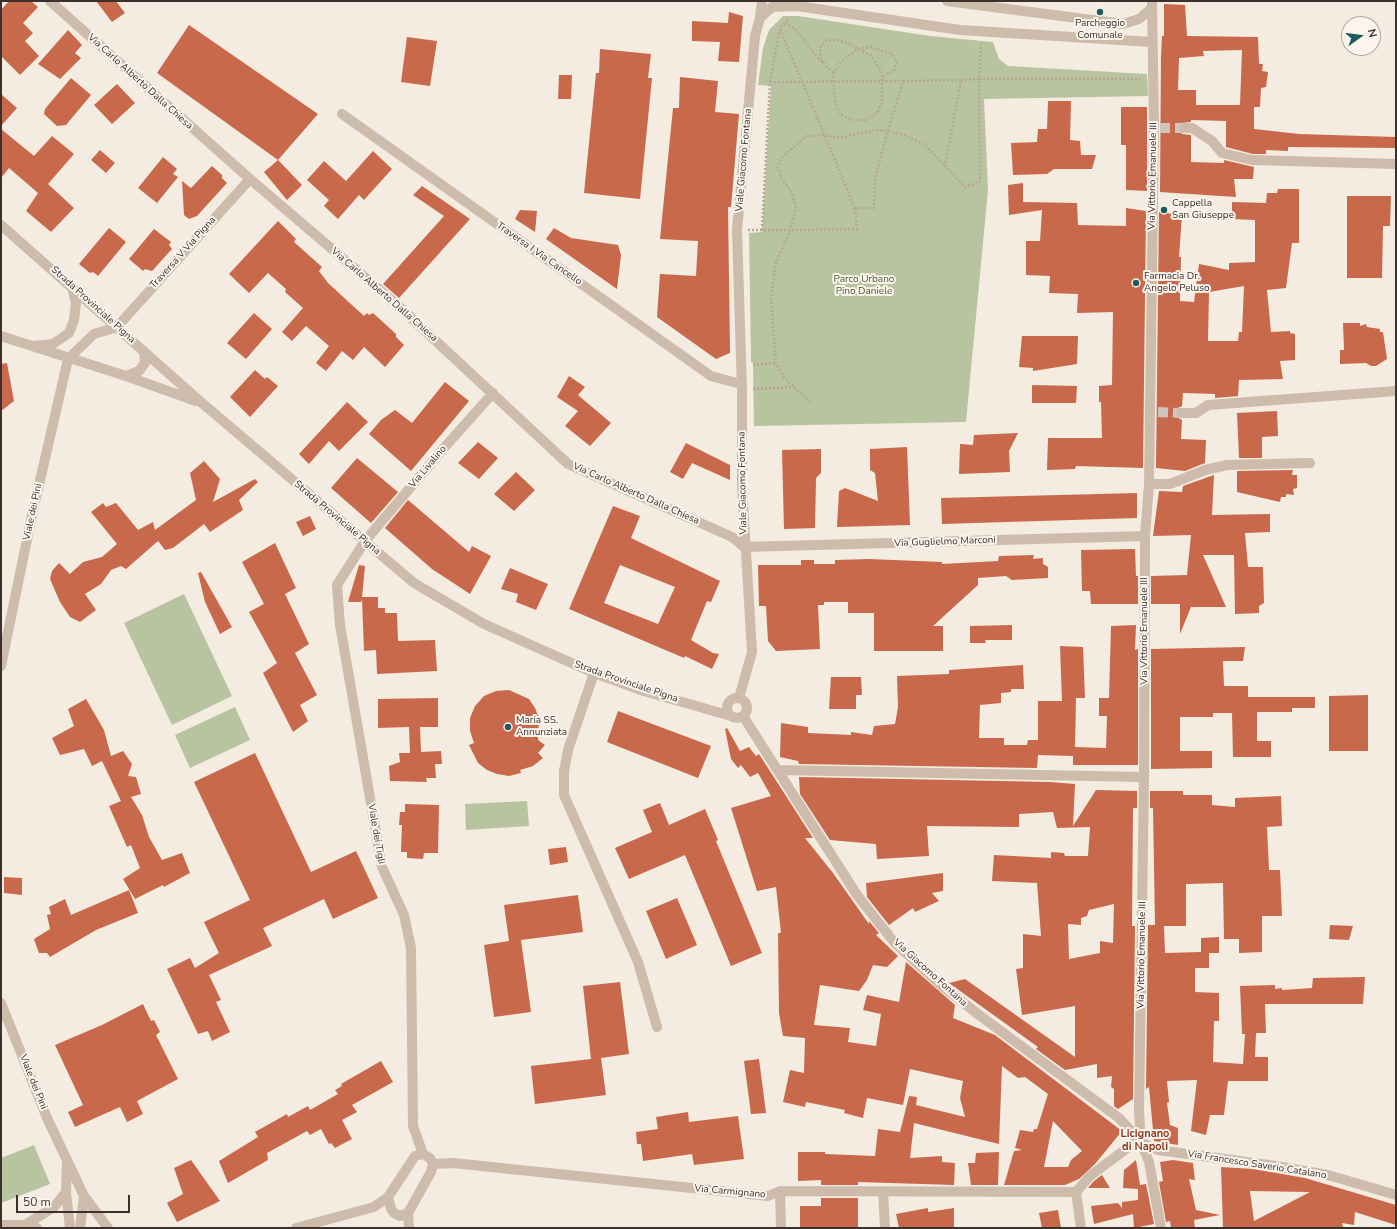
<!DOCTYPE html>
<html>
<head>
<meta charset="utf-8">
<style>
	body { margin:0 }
	#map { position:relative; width:1397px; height:1229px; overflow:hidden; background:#f4ebe1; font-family:"Nunito Sans",sans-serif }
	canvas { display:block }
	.frame { position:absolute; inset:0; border:2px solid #3b302b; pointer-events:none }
	.north { position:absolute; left:1341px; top:16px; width:40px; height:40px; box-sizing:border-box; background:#fbf5ee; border:1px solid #aea6a0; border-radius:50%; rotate:76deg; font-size:11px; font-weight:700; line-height:16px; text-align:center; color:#3b302b }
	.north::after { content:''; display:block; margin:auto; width:14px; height:18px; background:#1f5a5e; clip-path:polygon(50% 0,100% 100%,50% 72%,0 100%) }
	.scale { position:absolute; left:16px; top:1195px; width:114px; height:18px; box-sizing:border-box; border:2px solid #3b302b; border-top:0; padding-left:5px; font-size:12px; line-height:14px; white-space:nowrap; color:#3b302b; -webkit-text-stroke:3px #fbf5ee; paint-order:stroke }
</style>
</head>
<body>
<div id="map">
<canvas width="1397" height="1229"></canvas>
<div class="frame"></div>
<div class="north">N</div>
<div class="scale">50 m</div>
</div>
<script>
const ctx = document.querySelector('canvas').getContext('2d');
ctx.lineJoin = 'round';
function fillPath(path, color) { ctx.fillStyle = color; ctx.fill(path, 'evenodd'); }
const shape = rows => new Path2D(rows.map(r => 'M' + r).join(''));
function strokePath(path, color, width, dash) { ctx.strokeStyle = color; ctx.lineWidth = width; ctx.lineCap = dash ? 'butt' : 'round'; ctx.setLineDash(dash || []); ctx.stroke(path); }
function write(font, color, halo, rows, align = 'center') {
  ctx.font = font + ' "Nunito Sans",sans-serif'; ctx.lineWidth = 4; ctx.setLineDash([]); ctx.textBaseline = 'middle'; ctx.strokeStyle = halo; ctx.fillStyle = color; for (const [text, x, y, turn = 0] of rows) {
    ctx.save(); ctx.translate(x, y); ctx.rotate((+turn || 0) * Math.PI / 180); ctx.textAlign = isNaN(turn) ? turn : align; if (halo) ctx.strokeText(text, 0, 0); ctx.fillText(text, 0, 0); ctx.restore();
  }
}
const green = shape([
	[783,16,798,16,930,36,993,42,999,59,1008,66,1147,74,1148,96,984,99,988,190,966,422,754,426,753,363,751,362,749,233,762,232,771,86,758,85,763,48,769,30],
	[184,594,232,696,172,725,124,623],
	[235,707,250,740,190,768,175,735],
	[527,801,529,826,466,830,465,804],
	[34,1145,50,1184,1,1203,1,1158]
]);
const building = shape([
	[9,1,31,1,38,7,23,23,33,33,25,41,39,56,20,75,1,56,1,10],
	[96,1,116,1,125,13,112,22],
	[1164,4,1185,5,1187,36,1258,37,1259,64,1263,64,1262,71,1268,72,1266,87,1261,88,1260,107,1254,107,1254,129,1299,134,1396,137,1396,148,1288,147,1288,151,1266,150,1266,154,1253,154,1226,147,1226,121,1191,120,1191,122,1181,123,1179,128,1182,134,1191,135,1191,162,1224,163,1224,160,1254,167,1253,179,1234,179,1236,197,1160,192,1161,57,1162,36,1164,36],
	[1242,50,1240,105,1196,105,1196,90,1178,90,1179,58,1204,56,1203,51],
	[729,12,743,16,739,62,718,61,720,42,692,41,692,21,728,23],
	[189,25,318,114,278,160,157,73],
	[68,30,82,45,75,53,81,58,60,79,38,64],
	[407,37,437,41,430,86,401,82],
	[600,49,651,54,648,78,652,78,640,199,584,193,596,73,599,73],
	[559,75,572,75,571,99,558,99],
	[680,77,718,81,715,112,739,114,731,207,728,207,730,353,716,359,657,317,660,274,696,276,698,241,660,239,673,108,679,108],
	[71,78,91,95,66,125,57,126,44,114,45,109],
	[117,84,135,103,112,124,94,105],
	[1,94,17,108,1,126],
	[1048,101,1071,101,1070,140,1080,141,1081,155,1096,155,1092,169,1054,169,1047,174,1013,175,1011,143,1037,142,1038,129,1047,129],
	[1121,107,1147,107,1147,191,1126,190,1126,145,1121,145],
	[1,129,34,156,52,136,74,154,48,184,74,208,51,232,26,211,38,193,9,168,1,178],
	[100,150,115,163,106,173,91,160],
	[373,151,392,169,364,200,359,195,338,219,324,206,329,200,307,180,324,161,346,181],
	[163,157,177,169,173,174,178,177,157,203,138,188],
	[278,160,302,185,287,200,264,172],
	[212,166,222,175,222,178,227,183,197,216,189,219,184,215,182,181,191,188],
	[1023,183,1023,202,1077,203,1078,225,1126,226,1126,208,1146,211,1143,468,1076,466,1075,469,1047,470,1048,438,1102,438,1101,402,1099,402,1099,386,1112,385,1113,312,1077,313,1078,294,1049,293,1050,276,1026,275,1026,241,1040,241,1042,210,1009,215,1008,185],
	[422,186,470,219,399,298,383,284,444,216,413,195],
	[1278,189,1299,189,1299,243,1292,243,1286,288,1267,290,1271,332,1290,331,1290,333,1295,334,1295,360,1280,361,1283,379,1239,380,1238,396,1215,398,1215,394,1183,393,1182,406,1178,408,1176,413,1177,417,1182,420,1181,439,1206,440,1205,463,1185,471,1156,468,1159,212,1182,215,1179,257,1181,257,1180,301,1194,302,1199,264,1229,270,1229,263,1255,262,1255,220,1232,219,1232,202,1266,203,1267,193,1277,193],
	[1244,286,1242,332,1239,332,1238,341,1208,341,1209,292],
	[1347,196,1391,196,1390,226,1383,226,1382,278,1347,278],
	[520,210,537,211,535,232,515,219],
	[278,221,296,239,294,242,322,267,319,271,328,283,364,316,367,313,369,315,373,313,396,334,396,337,404,345,385,367,364,347,353,360,342,351,326,371,316,363,329,346,306,326,292,341,282,332,303,308,285,292,286,289,268,273,249,293,229,274],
	[109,228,126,242,98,276,93,272,90,273,79,264],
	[554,228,571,238,618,245,621,255,617,289,546,239],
	[154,229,171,242,169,245,172,249,152,271,145,269,143,271,129,259],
	[254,313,272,329,246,359,227,343],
	[1343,323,1360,323,1360,326,1366,324,1367,327,1380,329,1380,332,1383,332,1387,359,1376,366,1371,366,1366,363,1340,364,1340,350,1344,350],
	[1022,336,1078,336,1077,364,1033,371,1033,368,1019,367],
	[7,363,14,401,1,411,1,364],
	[255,370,265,379,267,377,278,386,250,417,230,397],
	[569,376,585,387,578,395,611,423,590,446,565,426,578,411,557,397],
	[445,382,469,401,411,471,369,434,381,420,395,410,412,423],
	[1032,385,1077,386,1076,403,1032,403],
	[347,402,368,422,339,451,329,441,309,464,299,454],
	[1277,411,1278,436,1262,437,1262,458,1239,458,1237,413],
	[1018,433,1009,451,1010,472,959,474,960,444,973,445,974,435],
	[478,442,498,458,479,479,458,463],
	[686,443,730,465,730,480,692,463,683,479,670,472],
	[907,447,910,525,837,527,839,491,845,488,878,501,875,473,870,470,870,449],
	[821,449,821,473,816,478,815,528,784,529,782,450],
	[357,458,398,492,371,523,331,488],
	[204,461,220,479,213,502,255,479,258,482,239,500,243,510,210,532,204,524,173,548,165,550,158,541,126,569,121,566,111,570,101,584,85,594,96,610,80,622,70,617,60,602,50,579,52,571,59,563,70,574,83,562,102,557,117,544,91,512,103,503,106,507,116,503,138,530,153,522,155,530,196,500,190,473],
	[1293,470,1292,475,1297,475,1297,488,1293,489,1294,495,1286,494,1286,497,1281,497,1280,502,1237,492,1237,471],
	[516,472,535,490,514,511,494,494],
	[1214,475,1212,515,1270,514,1270,532,1245,533,1248,567,1263,567,1264,603,1259,606,1259,613,1235,614,1234,555,1203,555,1226,607,1191,607,1180,634,1180,604,1151,604,1151,576,1187,575,1191,535,1153,536,1159,491,1182,492,1183,486],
	[1137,493,1137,518,942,524,941,498],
	[408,500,469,552,472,546,491,556,470,594,432,569,385,528],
	[613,506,640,516,631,538,720,581,711,602,707,601,691,640,713,653,719,654,712,669,685,656,684,658,569,609],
	[620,565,675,587,658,624,604,603],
	[310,516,316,529,303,536,296,522],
	[275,543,296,588,285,594,309,644,295,653,317,695,300,705,308,721,293,732,263,673,277,663,249,612,264,604,242,562],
	[1135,549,1136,576,1138,576,1138,604,1091,604,1090,591,1082,591,1081,550],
	[1034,555,1033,559,1043,558,1043,564,1048,567,1048,578,1012,580,1006,576,978,578,978,585,933,626,943,626,943,651,874,651,874,613,848,613,848,602,824,602,824,605,818,605,820,649,776,651,768,641,766,606,759,606,758,565,801,565,801,560,814,560,814,564,835,564,835,560,869,559,942,562,942,564,998,561,999,556],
	[359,565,365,566,362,597,378,597,378,608,385,608,385,613,397,613,398,641,435,640,437,671,377,674,376,650,364,651,362,599,361,602,348,602],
	[510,568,548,584,536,610,516,602,518,594,501,589],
	[201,572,232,627,220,634,205,602,198,573],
	[1012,625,1012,640,985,640,986,643,970,643,970,626],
	[1136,625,1135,650,1138,649,1138,765,1073,765,1073,756,1038,755,1037,768,799,764,798,761,780,757,781,723,808,727,808,733,851,735,851,732,872,735,874,726,895,724,898,707,897,676,949,674,949,670,1023,665,1024,689,1011,689,1011,692,1001,693,1001,703,980,705,979,738,1004,738,1004,745,1027,745,1028,740,1038,740,1038,701,1062,701,1060,646,1083,647,1085,698,1076,698,1075,747,1106,748,1107,716,1099,716,1099,698,1109,698,1111,626],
	[1245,647,1243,661,1223,661,1224,686,1248,686,1248,697,1315,697,1315,708,1292,708,1292,712,1257,712,1257,741,1271,741,1271,757,1233,757,1232,713,1213,713,1213,717,1180,717,1180,751,1212,751,1212,768,1151,769,1151,649],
	[831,677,861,677,862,695,856,695,856,709,829,709],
	[509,690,529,699,535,708,539,718,538,740,545,745,538,753,543,758,533,766,520,770,521,773,509,776,497,774,487,770,478,763,469,745,474,743,470,731,470,718,475,706,484,696,496,691],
	[1368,695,1368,751,1329,751,1329,696],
	[438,698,438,727,420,727,421,752,441,751,442,764,435,764,436,778,426,778,427,782,390,781,389,766,400,762,399,753,410,753,409,727,378,728,378,699],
	[86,699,104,730,111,756,123,751,132,764,128,776,136,777,141,794,131,797,142,815,149,837,162,860,182,853,190,873,164,887,163,885,135,899,123,879,140,868,131,845,127,847,109,806,121,801,102,761,92,766,84,749,60,755,52,738,74,726,68,709],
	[618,711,711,746,698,778,607,742],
	[727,728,740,751,749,747,756,756,759,754,813,838,805,838,833,873,869,924,869,921,879,933,876,935,898,956,887,967,873,965,867,980,859,991,820,985,814,1025,850,1028,848,1042,876,1046,881,1014,863,1010,867,995,899,1002,906,962,955,1005,953,1018,995,1035,1122,1131,1095,1164,1079,1179,1065,1185,1004,1185,1014,1151,1022,1150,1015,1148,1020,1130,1033,1132,1034,1129,1037,1129,1048,1094,1025,1077,1018,1078,1002,1066,999,1144,914,1123,910,1158,942,1156,942,1162,955,1163,954,1185,858,1182,858,1185,821,1185,821,1180,798,1181,798,1152,825,1152,825,1154,875,1156,878,1129,900,1132,909,1096,917,1097,916,1105,965,1117,960,1098,963,1081,910,1069,903,1105,867,1098,863,1118,844,1113,845,1110,806,1102,805,1107,783,1102,790,1070,804,1073,805,1038,783,1036,779,1013,778,933,781,933,776,887,757,891,731,808,771,796,758,773,750,777,741,765,738,768,731,759,725,729],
	[1053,1121,1082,1151,1071,1160,1068,1167,1044,1167],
	[255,753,311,872,356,851,378,898,333,919,324,899,263,928,272,946,209,975,221,1000,216,1002,230,1032,212,1041,208,1031,198,1034,167,969,190,958,195,968,219,953,204,922,250,900,194,782],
	[799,777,1050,782,1075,784,1073,826,1096,790,1137,791,1137,808,1133,808,1132,926,1135,926,1133,1099,1118,1109,1114,1106,1114,1089,1111,1087,1112,1076,1097,1078,1097,1064,1065,1070,1036,1049,1038,1047,949,983,965,979,1075,1057,1075,1006,1022,1015,1016,969,1023,968,1023,934,1041,936,1037,883,992,881,994,855,1051,858,1051,852,1064,853,1065,856,1088,856,1090,827,1057,828,1053,812,1019,814,1019,827,927,826,929,856,877,859,876,844,830,840,800,794],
	[1114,904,1113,943,1100,941,1100,953,1069,959,1068,924,1081,925,1081,918,1087,916,1089,910],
	[1150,791,1183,791,1183,795,1212,795,1212,805,1235,807,1235,798,1281,796,1282,826,1267,827,1269,870,1280,870,1282,916,1262,916,1262,952,1239,953,1239,939,1224,939,1223,883,1186,884,1186,926,1164,926,1165,953,1201,952,1201,938,1219,937,1219,953,1209,953,1209,968,1195,968,1195,992,1219,993,1219,1021,1214,1021,1213,1062,1243,1064,1245,1034,1242,1034,1240,986,1275,985,1275,989,1282,988,1282,990,1312,988,1313,978,1365,977,1363,1004,1265,1004,1266,1033,1256,1033,1255,1057,1268,1057,1268,1081,1228,1081,1224,1115,1210,1115,1206,1135,1191,1131,1197,1080,1167,1081,1169,1102,1167,1103,1170,1125,1178,1128,1178,1145,1154,1141,1149,1087,1146,1089,1148,925,1155,925,1153,808,1150,808],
	[660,803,669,825,705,809,718,840,716,841,762,953,731,966,685,855,629,879,615,848,652,832,643,810],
	[405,804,439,805,438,853,424,853,423,859,407,858,407,852,401,852,402,825,399,825,400,812,405,812],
	[566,847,568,862,550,865,548,849],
	[943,873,943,891,932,893,939,901,915,912,913,908,889,925,867,897,866,883],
	[4,877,22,878,22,895,4,893],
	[129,890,138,913,96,930,50,957,47,953,39,953,34,939,50,929,47,915,51,914,49,907,65,899,71,915],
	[578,895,583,932,521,940,531,1012,494,1017,484,945,509,941,504,905],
	[677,898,697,945,666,959,646,911],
	[1330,925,1353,926,1349,940,1329,939],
	[620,982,629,1054,601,1058,606,1095,535,1104,531,1066,591,1059,583,986],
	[143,1004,151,1021,154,1020,160,1032,156,1035,178,1079,137,1101,143,1114,127,1122,120,1107,75,1127,68,1112,83,1105,55,1045,102,1025],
	[759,1059,766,1113,751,1114,744,1061],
	[381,1061,393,1082,352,1105,357,1112,342,1120,352,1139,335,1148,331,1143,329,1144,321,1129,310,1135,307,1131,267,1153,268,1160,228,1183,219,1161,258,1137,255,1132,287,1114,288,1117,308,1106,310,1110,338,1094,335,1090,342,1086,341,1084],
	[688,1112,689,1122,738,1116,744,1159,694,1165,692,1154,643,1161,641,1144,637,1144,636,1132,658,1129,656,1117],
	[999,1152,998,1185,971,1185,968,1163,975,1163,976,1153],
	[191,1160,220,1201,177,1222,167,1203,183,1194,174,1168],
	[1136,1160,1140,1185,1146,1184,1154,1224,1134,1228,1133,1214,1094,1224,1091,1206,1118,1203,1122,1208,1122,1202,1138,1200,1138,1189,1123,1188,1124,1170],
	[1173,1160,1193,1163,1195,1180,1189,1179,1196,1210,1220,1215,1194,1220,1195,1228,1171,1228,1170,1221,1166,1222,1159,1182,1163,1181,1160,1162],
	[1221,1167,1253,1169,1305,1178,1396,1205,1396,1225,1355,1212,1354,1225,1342,1223,1343,1228,1223,1228],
	[1250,1191,1310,1192,1254,1221],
	[1102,1175,1110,1188,1088,1188,1094,1181],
	[821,1198,858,1198,858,1228,800,1228,800,1206,821,1206],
	[928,1208,928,1212,954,1208,954,1228,899,1228,896,1214],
	[1058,1210,1061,1228,1042,1228,1039,1213]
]);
const minorTunnel = shape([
	[1160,128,1185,128],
	[1158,412,1182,413]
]);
const path = shape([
	[785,23,795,29,817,57,834,73],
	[780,29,855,208],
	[823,63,820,54,821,46,827,40,837,40,848,43,858,49,870,55,879,68,882,75,882,102,877,113,866,120,853,120,841,115,836,105,833,81,834,73,841,62,858,49,870,47,892,54,897,62,894,71,885,75,882,81],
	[961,80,979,79,981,44],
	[770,82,780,28,789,19],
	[945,166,965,187,980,182,979,79,1142,79],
	[748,230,790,230,857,229,855,208,874,208,875,178,888,131,903,81,961,80,945,166,925,145,905,135,888,131,876,130,839,138,824,135,807,136,783,156,777,166,782,179,790,190,796,207,790,230,776,263,771,299,776,363,784,377,810,402],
	[762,230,770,82,903,81],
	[753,365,776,363],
	[753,389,794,387]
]);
const minor = shape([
	[50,1,250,179,394,302,568,464,732,537,744,547],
	[947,1,1123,24,1139,19,1152,8],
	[1152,1,1154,128,1149,484,1145,536,1144,777,1139,1111,1141,1142,1149,1162,1161,1228],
	[760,18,762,1],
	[342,114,711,376,741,384],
	[1185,128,1192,128,1212,141,1222,153,1252,160,1396,164],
	[1,225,202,403,414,583,484,624,594,673,644,691,731,716],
	[117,327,250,179],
	[1,336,126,376,196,401],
	[34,346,53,344,69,333,74,320,76,303,72,287],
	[68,359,94,334,117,327],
	[126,376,139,371,145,363,144,351],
	[1182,413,1196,413,1208,405,1396,391],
	[1149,484,1170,484,1205,470,1227,465,1310,463],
	[744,547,1145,536],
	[1,666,32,515,68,359],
	[594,673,568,750,564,771,564,795,638,962,657,1027],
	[739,698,752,652,742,485,742,390,737,230,755,36,760,18,772,7,797,6,960,30,1152,42],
	'727 708a10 10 0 1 1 20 0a10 10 0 1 1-20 0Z',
	[743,716,857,895,894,942,941,985,979,1015,1119,1118,1141,1142,1158,1150,1276,1166,1328,1175,1396,1195],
	[779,770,1144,777],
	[1,1003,47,1118,84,1196,108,1228],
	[423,1154,413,1126,411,948,404,915,382,867,340,625,337,585,365,541,443,449,493,393],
	[423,1154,430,1158,433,1164,431,1172,408,1213,400,1216,394,1213,391,1209,388,1197,415,1156,423,1154],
	[433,1164,453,1163,768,1196,780,1191,1076,1192],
	[780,1191,781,1228],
	[66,1192,70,1228],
	[883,1192,885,1228],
	[408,1213,409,1228],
	[1,1225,25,1225,37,1228],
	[25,1225,54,1207,66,1192,67,1163],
	[80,1228,84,1196],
	[296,1228,374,1207,388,1197],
	[1081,1228,1076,1192,1090,1176,1134,1143,1141,1142]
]);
const markers = [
	[1100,12,4,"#1f5a5e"],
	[1164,210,4,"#1f5a5e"],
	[1136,283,4,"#1f5a5e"],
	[508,727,4,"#1f5a5e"]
];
const poiNames = [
	["Parcheggio",1100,24,"center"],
	["Comunale",1100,36,"center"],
	["Cappella",1172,204],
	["San Giuseppe",1172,216],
	["Farmacia Dr.",1144,277],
	["Angelo Peluso",1144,289],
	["Maria SS.",516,721],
	["Annunziata",516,733]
];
const streetNames = [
	["Via Carlo Alberto Dalla Chiesa",140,82,42],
	["Viale Giacomo Fontana",744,160,-85],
	["Via Vittorio Emanuele III",1153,176,-89],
	["Traversa V Via Pigna",183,253,-48],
	["Traversa I Via Cancello",539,254,35],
	["Via Carlo Alberto Dalla Chiesa",384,295,41],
	["Strada Provinciale Pigna",93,305,42],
	["Via Livalino",428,467,-50],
	["Viale Giacomo Fontana",743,483,-91],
	["Via Carlo Alberto Dalla Chiesa",636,494,24],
	["Viale dei Pini",33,512,-78],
	["Strada Provinciale Pigna",337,518,40],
	["Via Guglielmo Marconi",945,542,-2],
	["Via Vittorio Emanuele III",1145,631,-90],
	["Strada Provinciale Pigna",626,682,19],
	["Viale dei Tigli",376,834,80],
	["Via Vittorio Emanuele III",1142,955,-89],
	["Via Giacomo Fontana",930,973,42],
	["Viale dei Pini",33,1082,68],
	["Via Francesco Saverio Catalano",1257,1165,9],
	["Via Carmignano",730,1192,5]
];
const parkNames = [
	["Parco Urbano",864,280],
	["Pino Daniele",864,292]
];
const neighbourhoodNames = [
	["Licignano",1145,1134],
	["di Napoli",1145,1147]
];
fillPath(green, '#b8c4a0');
fillPath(building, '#c8694b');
strokePath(minorTunnel, '#cfc6bd', 10, [10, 5]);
strokePath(path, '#b9a596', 2.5, [2, 2]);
strokePath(minor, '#cdbbac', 10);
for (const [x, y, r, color] of markers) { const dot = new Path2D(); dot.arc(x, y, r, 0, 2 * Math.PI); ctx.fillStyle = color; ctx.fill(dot); strokePath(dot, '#fbf5ee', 1.5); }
write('10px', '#3b302b', '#fbf5ee', poiNames, 'left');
write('10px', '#3b302b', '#fbf5ee', streetNames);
write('10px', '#4a5a2e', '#fbf5ee', parkNames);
write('bold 11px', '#8c3b22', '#fbf5ee', neighbourhoodNames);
</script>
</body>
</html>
